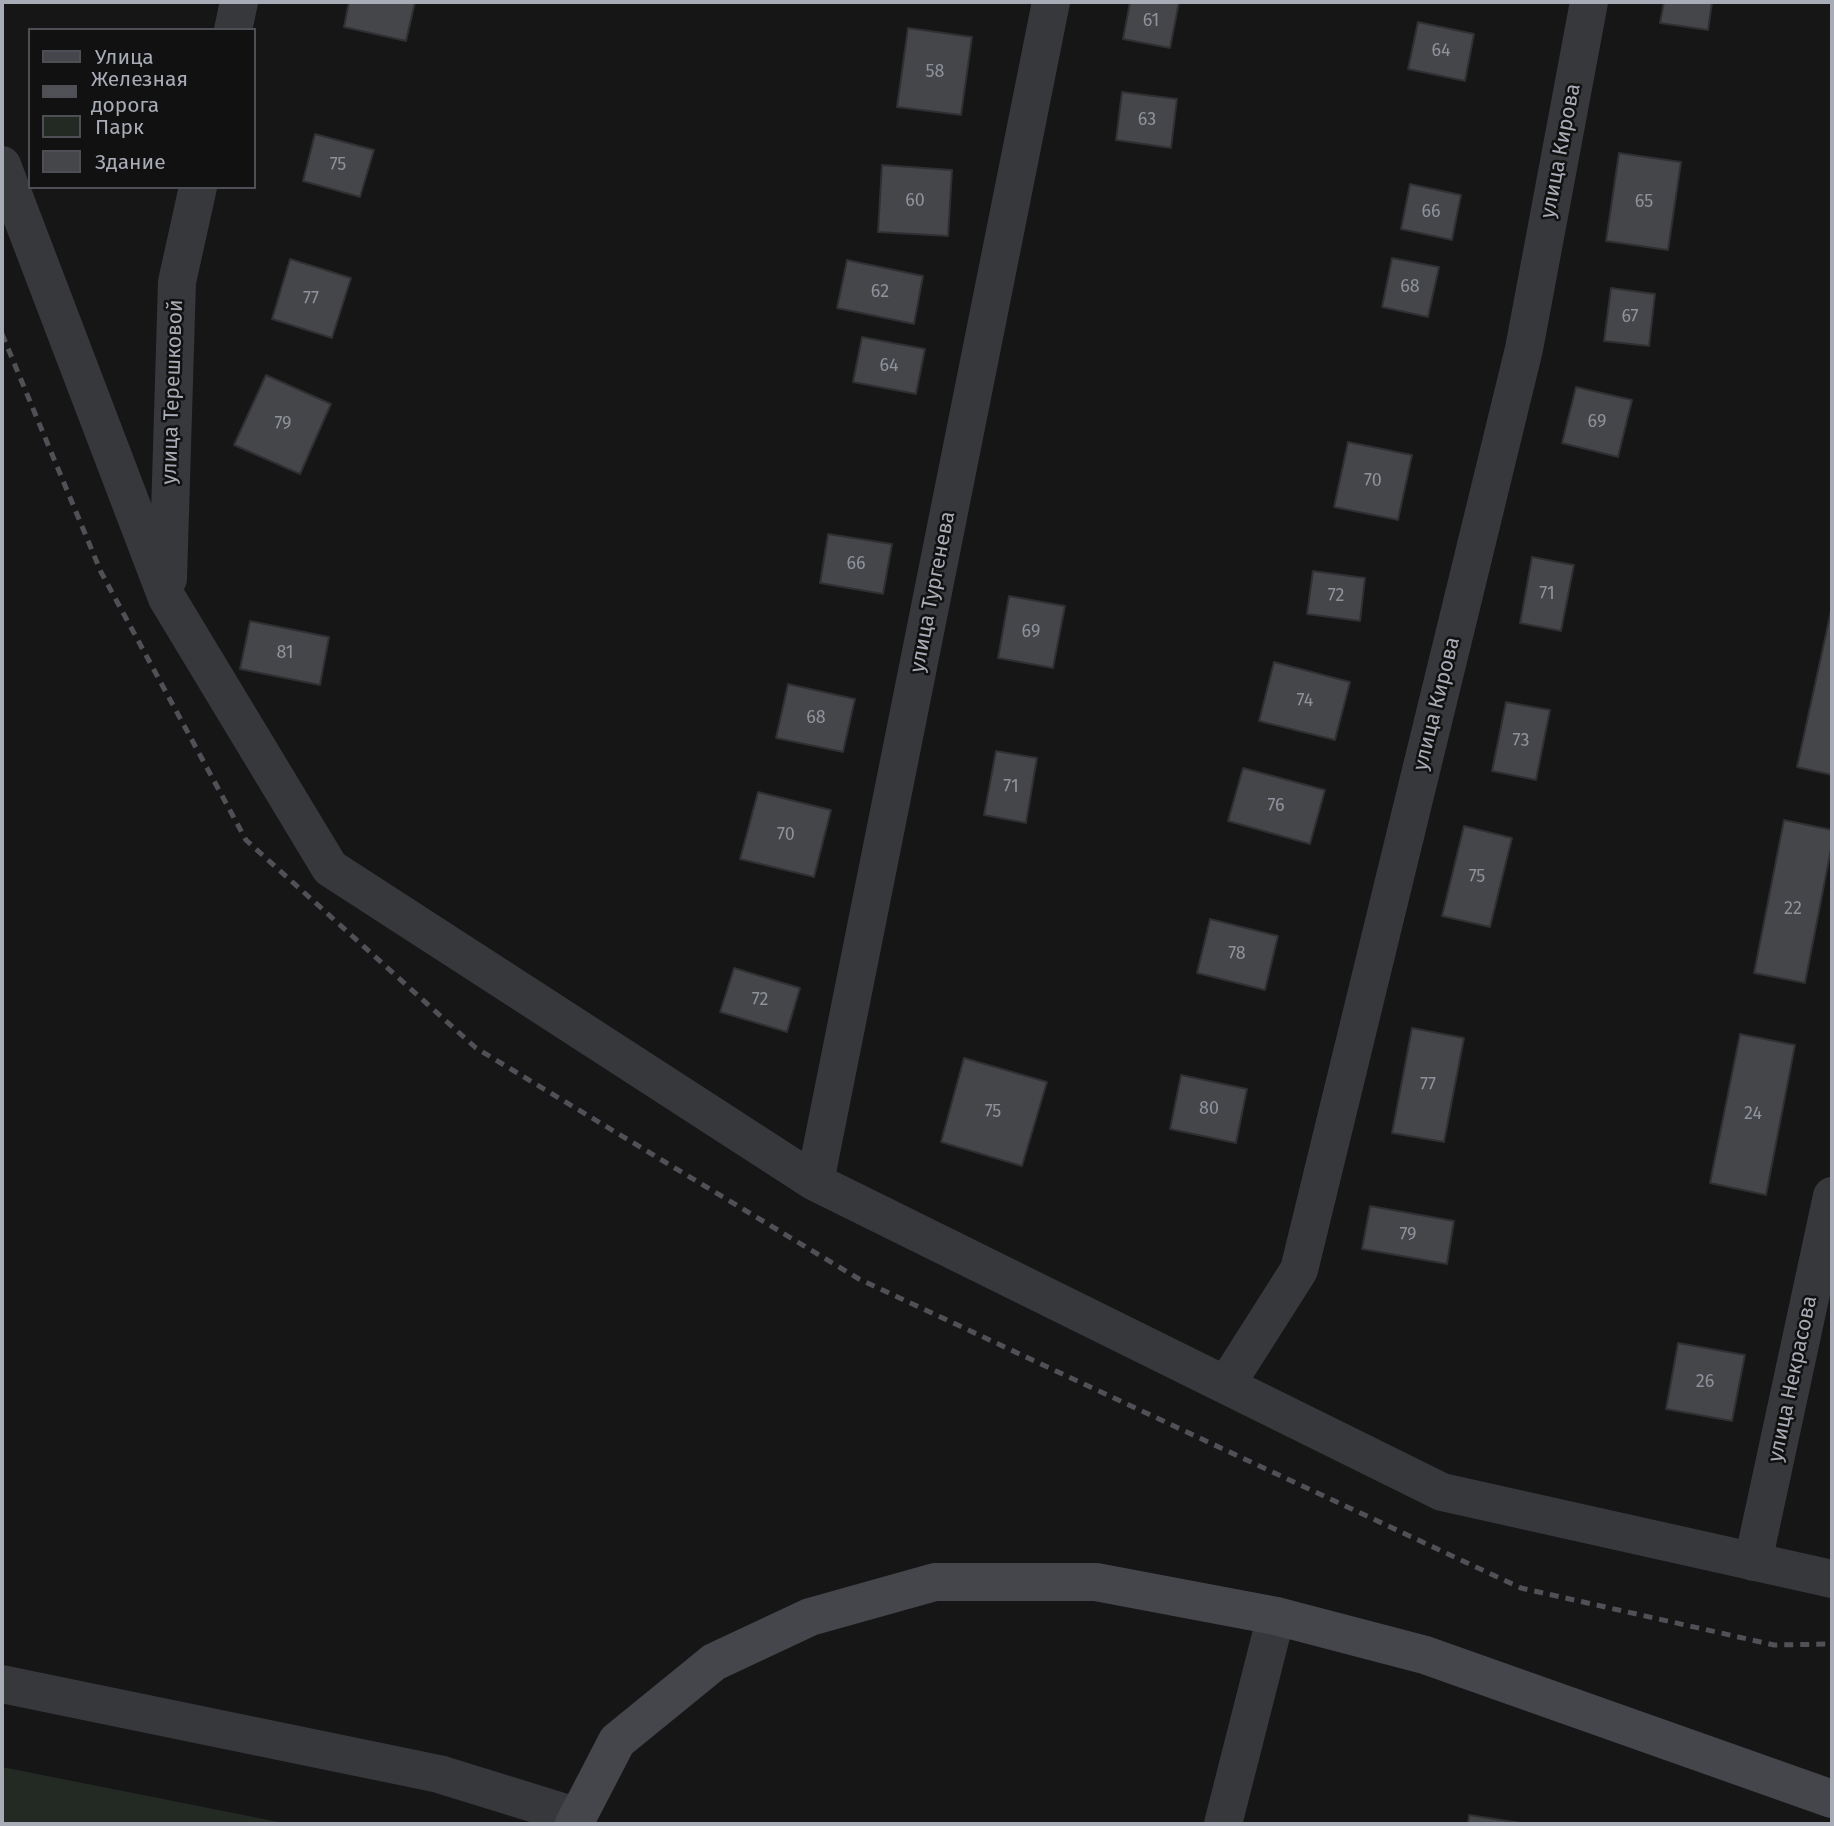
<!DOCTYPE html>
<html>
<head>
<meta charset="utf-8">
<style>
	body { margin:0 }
	#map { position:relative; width:1834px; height:1826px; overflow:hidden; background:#161617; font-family:"Fira Sans",sans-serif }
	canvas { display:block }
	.frame { position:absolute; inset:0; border:4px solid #a8acb6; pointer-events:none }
	.legend { position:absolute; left:28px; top:28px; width:228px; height:161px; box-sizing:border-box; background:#111112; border:2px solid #4d4f54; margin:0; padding:9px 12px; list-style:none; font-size:21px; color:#a8acb6 }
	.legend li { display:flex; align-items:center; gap:14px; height:35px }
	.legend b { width:35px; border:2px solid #4d4f54 }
</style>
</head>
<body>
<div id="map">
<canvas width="1834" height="1826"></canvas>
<div class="frame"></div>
<ul class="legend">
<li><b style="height:9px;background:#45464c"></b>Улица</li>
<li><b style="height:9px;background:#505157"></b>Железная дорога</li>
<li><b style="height:19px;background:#222a23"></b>Парк</li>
<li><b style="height:19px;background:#45464a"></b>Здание</li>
</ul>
</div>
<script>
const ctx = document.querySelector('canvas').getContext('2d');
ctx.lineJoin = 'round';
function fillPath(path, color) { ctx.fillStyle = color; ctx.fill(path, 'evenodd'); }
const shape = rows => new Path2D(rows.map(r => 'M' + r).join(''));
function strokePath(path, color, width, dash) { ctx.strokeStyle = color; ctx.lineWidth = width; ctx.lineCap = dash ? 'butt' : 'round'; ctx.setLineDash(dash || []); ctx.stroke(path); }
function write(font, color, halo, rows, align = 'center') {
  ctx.font = font + ' "Fira Sans",sans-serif'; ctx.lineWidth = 5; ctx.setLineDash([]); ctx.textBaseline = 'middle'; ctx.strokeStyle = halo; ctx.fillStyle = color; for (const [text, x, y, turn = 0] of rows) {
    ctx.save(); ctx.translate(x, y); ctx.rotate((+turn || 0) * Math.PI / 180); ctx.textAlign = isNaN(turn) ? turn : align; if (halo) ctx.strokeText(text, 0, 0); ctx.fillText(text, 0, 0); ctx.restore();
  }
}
const green = shape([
	[2,1767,289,1824,2,1824]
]);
const building = shape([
	[349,2,415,2,406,41,344,27,349,2],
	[1130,2,1179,2,1170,48,1123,39,1130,2],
	[1664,2,1712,2,1708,30,1660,23,1664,2],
	[1418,22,1474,34,1465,81,1408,69,1418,22],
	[908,28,972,37,961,115,897,107,908,28],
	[1122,92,1177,99,1171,148,1116,140,1122,92],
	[315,134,374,150,360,197,303,181,315,134],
	[1619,153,1681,162,1668,250,1606,241,1619,153],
	[882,165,952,170,948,236,878,232,882,165],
	[1410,184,1461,195,1452,240,1401,229,1410,184],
	[1392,258,1439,267,1428,317,1382,307,1392,258],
	[290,259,351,278,332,338,272,319,290,259],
	[847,260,923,276,914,324,837,308,847,260],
	[1611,288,1655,294,1649,346,1604,341,1611,288],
	[862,337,925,349,916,394,853,382,862,337],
	[266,375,331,404,300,474,234,445,266,375],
	[1576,387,1632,400,1618,457,1562,443,1576,387],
	[1348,442,1412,455,1398,520,1334,507,1348,442],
	[828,534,892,544,883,594,820,583,828,534],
	[1532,557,1574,565,1561,631,1520,623,1532,557],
	[1313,571,1365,578,1360,621,1307,614,1313,571],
	[1009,596,1065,606,1053,668,998,658,1009,596],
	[1831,611,1832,611,1832,775,1797,767,1831,611],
	[250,621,329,637,320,685,240,669,250,621],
	[1274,662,1350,682,1335,740,1259,721,1274,662],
	[788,684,855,699,843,752,776,738,788,684],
	[1506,702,1550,710,1536,780,1492,771,1506,702],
	[996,751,1037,758,1026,823,984,815,996,751],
	[1243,768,1325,790,1310,844,1228,821,1243,768],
	[758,792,831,810,814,877,740,859,758,792],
	[1784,820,1832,830,1832,844,1805,983,1754,973,1784,820],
	[1464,826,1512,838,1490,927,1442,916,1464,826],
	[1210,919,1278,936,1265,990,1197,973,1210,919],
	[734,968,800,988,787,1032,720,1012,734,968],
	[1412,1028,1464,1038,1444,1142,1392,1133,1412,1028],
	[1740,1034,1795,1045,1766,1195,1710,1183,1740,1034],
	[964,1058,1047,1082,1022,1166,941,1142,964,1058],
	[1181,1075,1247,1089,1236,1143,1170,1129,1181,1075],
	[1370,1206,1454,1221,1447,1264,1362,1249,1370,1206],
	[1678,1343,1745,1355,1732,1421,1666,1409,1678,1343],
	[1469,1815,1527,1824,1468,1824,1469,1815]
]);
const street = shape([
	[233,30,239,2],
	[2,165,167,598,330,868,815,1182,1442,1492,1832,1579],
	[168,579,177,282,198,187],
	[815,1182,1051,2],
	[1226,1385,1299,1270,1524,349,1589,2],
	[1753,1562,1832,1196],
	[2,1684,439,1774,578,1817],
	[1223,1824,1276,1616]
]);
const secondary = shape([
	[574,1824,617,1741,714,1662,810,1617,935,1582,1096,1582,1276,1616,1425,1655,1832,1799]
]);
const rail = shape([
	[2,334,101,572,246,840,476,1048,859,1279,1521,1588,1774,1645,1832,1644]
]);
const numberNames = [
	["61",1151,21],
	["64",1441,51],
	["58",935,72],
	["63",1147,120],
	["75",338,165],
	["60",915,201],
	["65",1644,202],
	["66",1431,212],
	["68",1410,287],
	["62",880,292],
	["77",311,299],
	["67",1630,317],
	["64",889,366],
	["69",1597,422],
	["79",283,424],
	["70",1373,481],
	["66",856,564],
	["71",1547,594],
	["72",1336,596],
	["69",1031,632],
	["81",285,653],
	["74",1305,701],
	["68",816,718],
	["73",1521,741],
	["71",1011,787],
	["76",1276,806],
	["70",786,835],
	["75",1477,877],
	["22",1793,909],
	["78",1237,954],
	["72",760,1000],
	["77",1428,1085],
	["80",1209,1109],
	["75",993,1112],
	["24",1753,1114],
	["79",1408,1235],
	["26",1705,1382]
];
const streetNames = [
	["улица Кирова",1561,151,-79],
	["улица Терешковой",173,392,-88],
	["улица Тургенева",933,592,-79],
	["улица Кирова",1437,704,-76],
	["улица Некрасова",1793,1379,-78]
];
fillPath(green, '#222a23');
fillPath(building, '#45464a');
strokePath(building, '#303033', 2);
strokePath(street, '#37383c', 38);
strokePath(secondary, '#45464c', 38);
strokePath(rail, '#505157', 5, [9, 7]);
write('18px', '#8f929b', null, numberNames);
write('21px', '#a8acb6', '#111112', streetNames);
</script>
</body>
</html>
